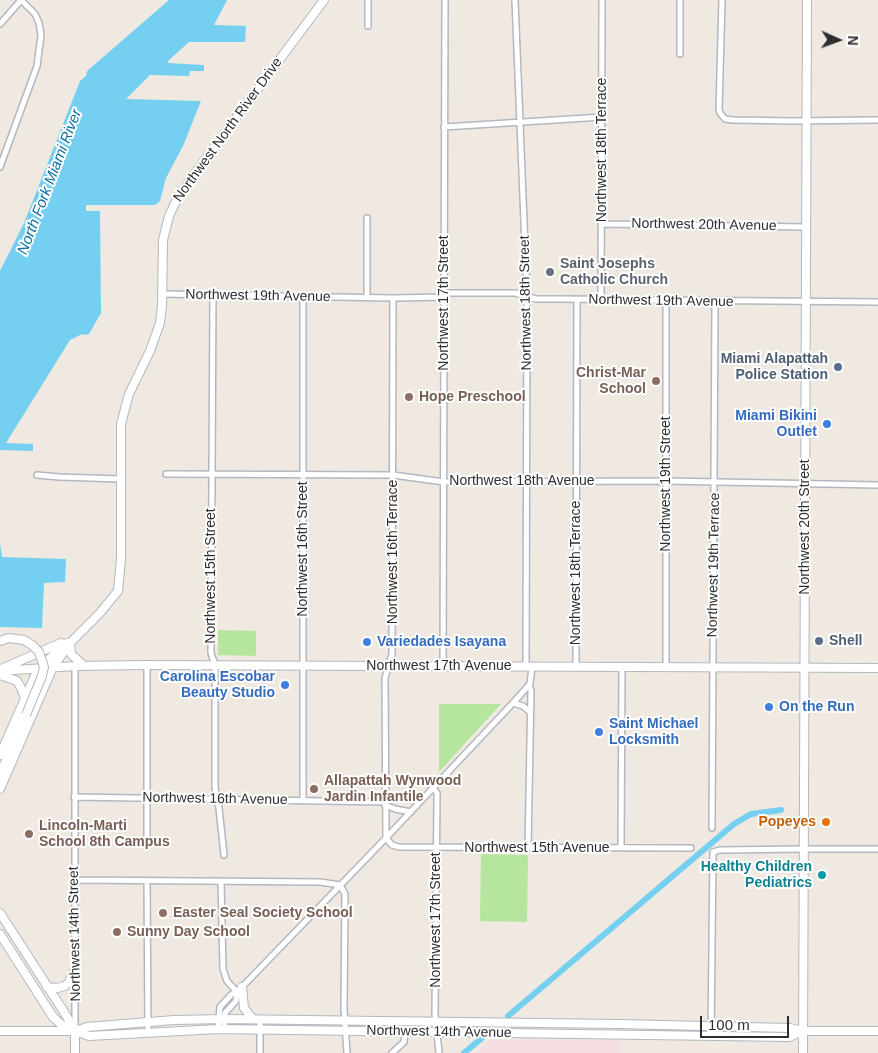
<!DOCTYPE html>
<html>
<head>
<meta charset="utf-8">
<style>
	body { margin:0 }
	#map { position:relative; width:878px; height:1053px; overflow:hidden; background:#efe9e1; font-family:Arial,sans-serif }
	canvas { display:block }
	.north { position:absolute; left:813px; top:15px; width:50px; height:50px; -webkit-text-stroke:4px #fff; paint-order:stroke; rotate:92deg; font-size:14px; font-weight:700; line-height:20px; text-align:center; color:#2e2e2e }
	.north::after { content:''; display:block; margin:auto; width:18px; height:22px; background:#2e2e2e; clip-path:polygon(50% 0,100% 100%,50% 72%,0 100%) }
	.scale { position:absolute; left:700px; top:1016px; width:89px; height:22px; box-sizing:border-box; border:2px solid #2e2e2e; border-top:0; padding-left:6px; font-size:15px; line-height:18px; white-space:nowrap; color:#2e2e2e; -webkit-text-stroke:4px #fff; paint-order:stroke }
</style>
</head>
<body>
<div id="map">
<canvas width="878" height="1053"></canvas>
<div class="north">N</div>
<div class="scale">100 m</div>
</div>
<script>
const ctx = document.querySelector('canvas').getContext('2d');
ctx.lineJoin = 'round';
function fillPath(path, color) { ctx.fillStyle = color; ctx.fill(path, 'evenodd'); }
const shape = rows => new Path2D(rows.map(r => 'M' + r).join(''));
function strokePath(path, color, width, dash) { ctx.strokeStyle = color; ctx.lineWidth = width; ctx.lineCap = dash ? 'butt' : 'round'; ctx.setLineDash(dash || []); ctx.stroke(path); }
function write(font, color, halo, rows, align = 'center') {
  ctx.font = font + ' Arial,sans-serif'; ctx.lineWidth = 4; ctx.setLineDash([]); ctx.textBaseline = 'middle'; ctx.strokeStyle = halo; ctx.fillStyle = color; for (const [text, x, y, turn = 0] of rows) {
    ctx.save(); ctx.translate(x, y); ctx.rotate((+turn || 0) * Math.PI / 180); ctx.textAlign = isNaN(turn) ? turn : align; if (halo) ctx.strokeText(text, 0, 0); ctx.fillText(text, 0, 0); ctx.restore();
  }
}
const medical = shape([
	[489,1040,621,1040,621,1053,476,1053]
]);
const green = shape([
	[218,630,256,631,256,656,218,655],
	[439,704,501,704,439,772],
	[481,854,528,855,527,922,480,921]
]);
const water = shape([
	[169,0,227,0,214,25,246,26,245,42,189,42,169,60,168,63,204,65,204,71,190,71,189,76,150,75,126,99,201,101,183,146,166,178,160,201,155,205,86,205,86,211,100,211,101,313,89,334,84,335,82,334,70,340,6,443,33,444,33,451,0,450,0,271,24,223,80,81,86,76,87,71],
	[0,543,2,557,66,559,65,582,44,583,42,628,0,627]
]);
const canal = shape([
	[508,1016,734,824,751,814,781,810],
	[464,1053,482,1038]
]);
const street = shape([
	[515,0,527,296,526,667],
	[722,0,719,109,720,113,725,119,733,120,793,121,878,120],
	[0,24,21,0,35,14,39,23,41,35,37,66,0,167],
	[368,26,368,0],
	[680,54,680,0],
	[444,127,602,117],
	[602,224,806,227],
	[445,293,515,293,536,299,559,299,878,302],
	[162,294,393,298,444,297],
	[213,295,211,653,215,665,215,787,219,808,224,855],
	[303,296,303,801],
	[367,297,367,218],
	[393,298,392,654,385,678,386,838,392,845,399,847,691,848],
	[601,300,602,0],
	[166,474,393,475,444,482,666,481,878,485],
	[37,475,59,477,121,479],
	[147,665,147,840],
	[443,666,445,0],
	[576,667,577,300],
	[666,668,666,300],
	[513,703,523,706,530,712],
	[433,788,437,793,437,797,435,1014,439,1053],
	[74,797,385,802],
	[385,805,395,809,411,812],
	[712,828,715,301],
	[528,848,531,690,529,686],
	[621,848,622,667],
	[74,880,320,882,340,885,345,894,344,1009,347,1053],
	[147,881,148,1032],
	[221,881,223,969,227,981,237,992],
	[260,1019,260,1053],
	[218,1029,220,1007,231,995,242,987,386,838,513,703,530,684,532,667],
	[224,1029,225,1013,236,1001,237,992],
	[75,1030,75,666],
	[711,1036,713,852,720,850,804,849,878,849],
	[392,1053,404,1042,405,1032]
]);
const secondary = shape([
	[0,641,9,638,24,640],
	[70,643,71,654,83,665],
	[1,669,61,643],
	[0,671,75,666,144,665,878,668],
	[0,675,17,681,21,688,25,698],
	[0,755,38,669,67,643],
	[0,774,26,715],
	[0,789,53,667,70,643,99,614,118,591,121,559,121,424,129,394,150,351,160,323,162,306,163,240,169,216,177,199,190,180,324,0],
	[0,913,64,1012,75,1031,75,1053],
	[0,934,53,1017,63,1026,73,1030],
	[47,987,57,988,65,986,69,982,74,971],
	[242,987,244,1008,253,1019],
	[0,1031,75,1031,89,1036,218,1029,789,1037,803,1031],
	[75,1031,87,1027,174,1020,224,1019,619,1024,790,1028,803,1031,878,1031],
	[803,1053,807,0]
]);
const secondaryBridge = shape([
	[24,640,32,645,39,652,44,667,42,676,26,715]
]);
const markers = [
	[550,272,5,"#6b7280"],
	[838,367,5,"#5c6f8a"],
	[656,381,5,"#8d6e63"],
	[409,397,5,"#8d6e63"],
	[827,424,5,"#3f7fe0"],
	[819,641,5,"#5c6f8a"],
	[367,642,5,"#3f7fe0"],
	[285,685,5,"#3f7fe0"],
	[769,707,5,"#3f7fe0"],
	[599,732,5,"#3f7fe0"],
	[314,789,5,"#8d6e63"],
	[826,822,5,"#e8710a"],
	[29,834,5,"#8d6e63"],
	[822,875,5,"#0f9aa8"],
	[163,913,5,"#8d6e63"],
	[117,932,5,"#8d6e63"]
];
const streetNames = [
	["Northwest North River Drive",228,130,-54],
	["Northwest 18th Terrace",602,150,-90],
	["Northwest 20th Avenue",704,225,1],
	["Northwest 19th Avenue",258,296,1],
	["Northwest 19th Avenue",661,301,1],
	["Northwest 17th Street",444,303,-90],
	["Northwest 18th Street",526,303,-91],
	["Northwest 18th Avenue",522,481],
	["Northwest 19th Street",666,484,-90],
	["Northwest 20th Street",805,527,-90],
	["Northwest 16th Street",303,549,-90],
	["Northwest 16th Terrace",393,552,-90],
	["Northwest 19th Terrace",714,565,-89],
	["Northwest 18th Terrace",576,573,-90],
	["Northwest 15th Street",211,576,-90],
	["Northwest 17th Avenue",439,666],
	["Northwest 16th Avenue",215,799,1],
	["Northwest 15th Avenue",537,848],
	["Northwest 17th Street",436,920,-90],
	["Northwest 14th Street",75,934,-91],
	["Northwest 14th Avenue",439,1032,1]
];
const worshipNames = [
	["Saint Josephs",560,264],
	["Catholic Church",560,280]
];
const serviceNames = [
	["Miami Alapattah",828,359],
	["Police Station",828,375],
	["Shell",829,641,"left"]
];
const educationNames = [
	["Christ-Mar",646,373,"right"],
	["School",646,389,"right"],
	["Hope Preschool",419,397],
	["Allapattah Wynwood",324,781],
	["Jardin Infantile",324,797],
	["Lincoln-Marti",39,826],
	["School 8th Campus",39,842],
	["Easter Seal Society School",173,913],
	["Sunny Day School",127,932]
];
const shopNames = [
	["Miami Bikini",817,416,"right"],
	["Outlet",817,432,"right"],
	["Variedades Isayana",377,642],
	["Carolina Escobar",275,677,"right"],
	["Beauty Studio",275,693,"right"],
	["On the Run",779,707],
	["Saint Michael",609,724],
	["Locksmith",609,740]
];
const foodNames = [
	["Popeyes",816,822]
];
const cultureNames = [
	["Healthy Children",812,867],
	["Pediatrics",812,883]
];
const waterNames = [
	["North Fork Miami River",50,182,-69]
];
fillPath(medical, '#f5dfe0');
fillPath(green, '#b6e59e');
fillPath(water, '#75cff0');
strokePath(canal, '#75cff0', 6);
strokePath(street, '#b4b7c1', 8);
strokePath(secondary, '#b4b7c1', 10);
strokePath(street, '#fff', 5);
strokePath(secondary, '#fff', 8);
strokePath(secondaryBridge, '#b4b7c1', 10, []);
strokePath(secondaryBridge, '#fff', 8);
for (const [x, y, r, color] of markers) { const dot = new Path2D(); dot.arc(x, y, r, 0, 2 * Math.PI); ctx.fillStyle = color; ctx.fill(dot); strokePath(dot, '#fff', 2); }
write('14px', '#2e2e2e', '#fff', streetNames);
write('bold 14px', '#5b616d', '#fff', worshipNames, 'left');
write('bold 14px', '#4e5e75', '#fff', serviceNames, 'right');
write('bold 14px', '#785e54', '#fff', educationNames, 'left');
write('bold 14px', '#366cbe', '#fff', shopNames, 'left');
write('bold 14px', '#c56008', '#fff', foodNames, 'right');
write('bold 14px', '#0d838f', '#fff', cultureNames, 'right');
write('italic 15px', '#0d6fa3', '#fff', waterNames);
</script>
</body>
</html>
